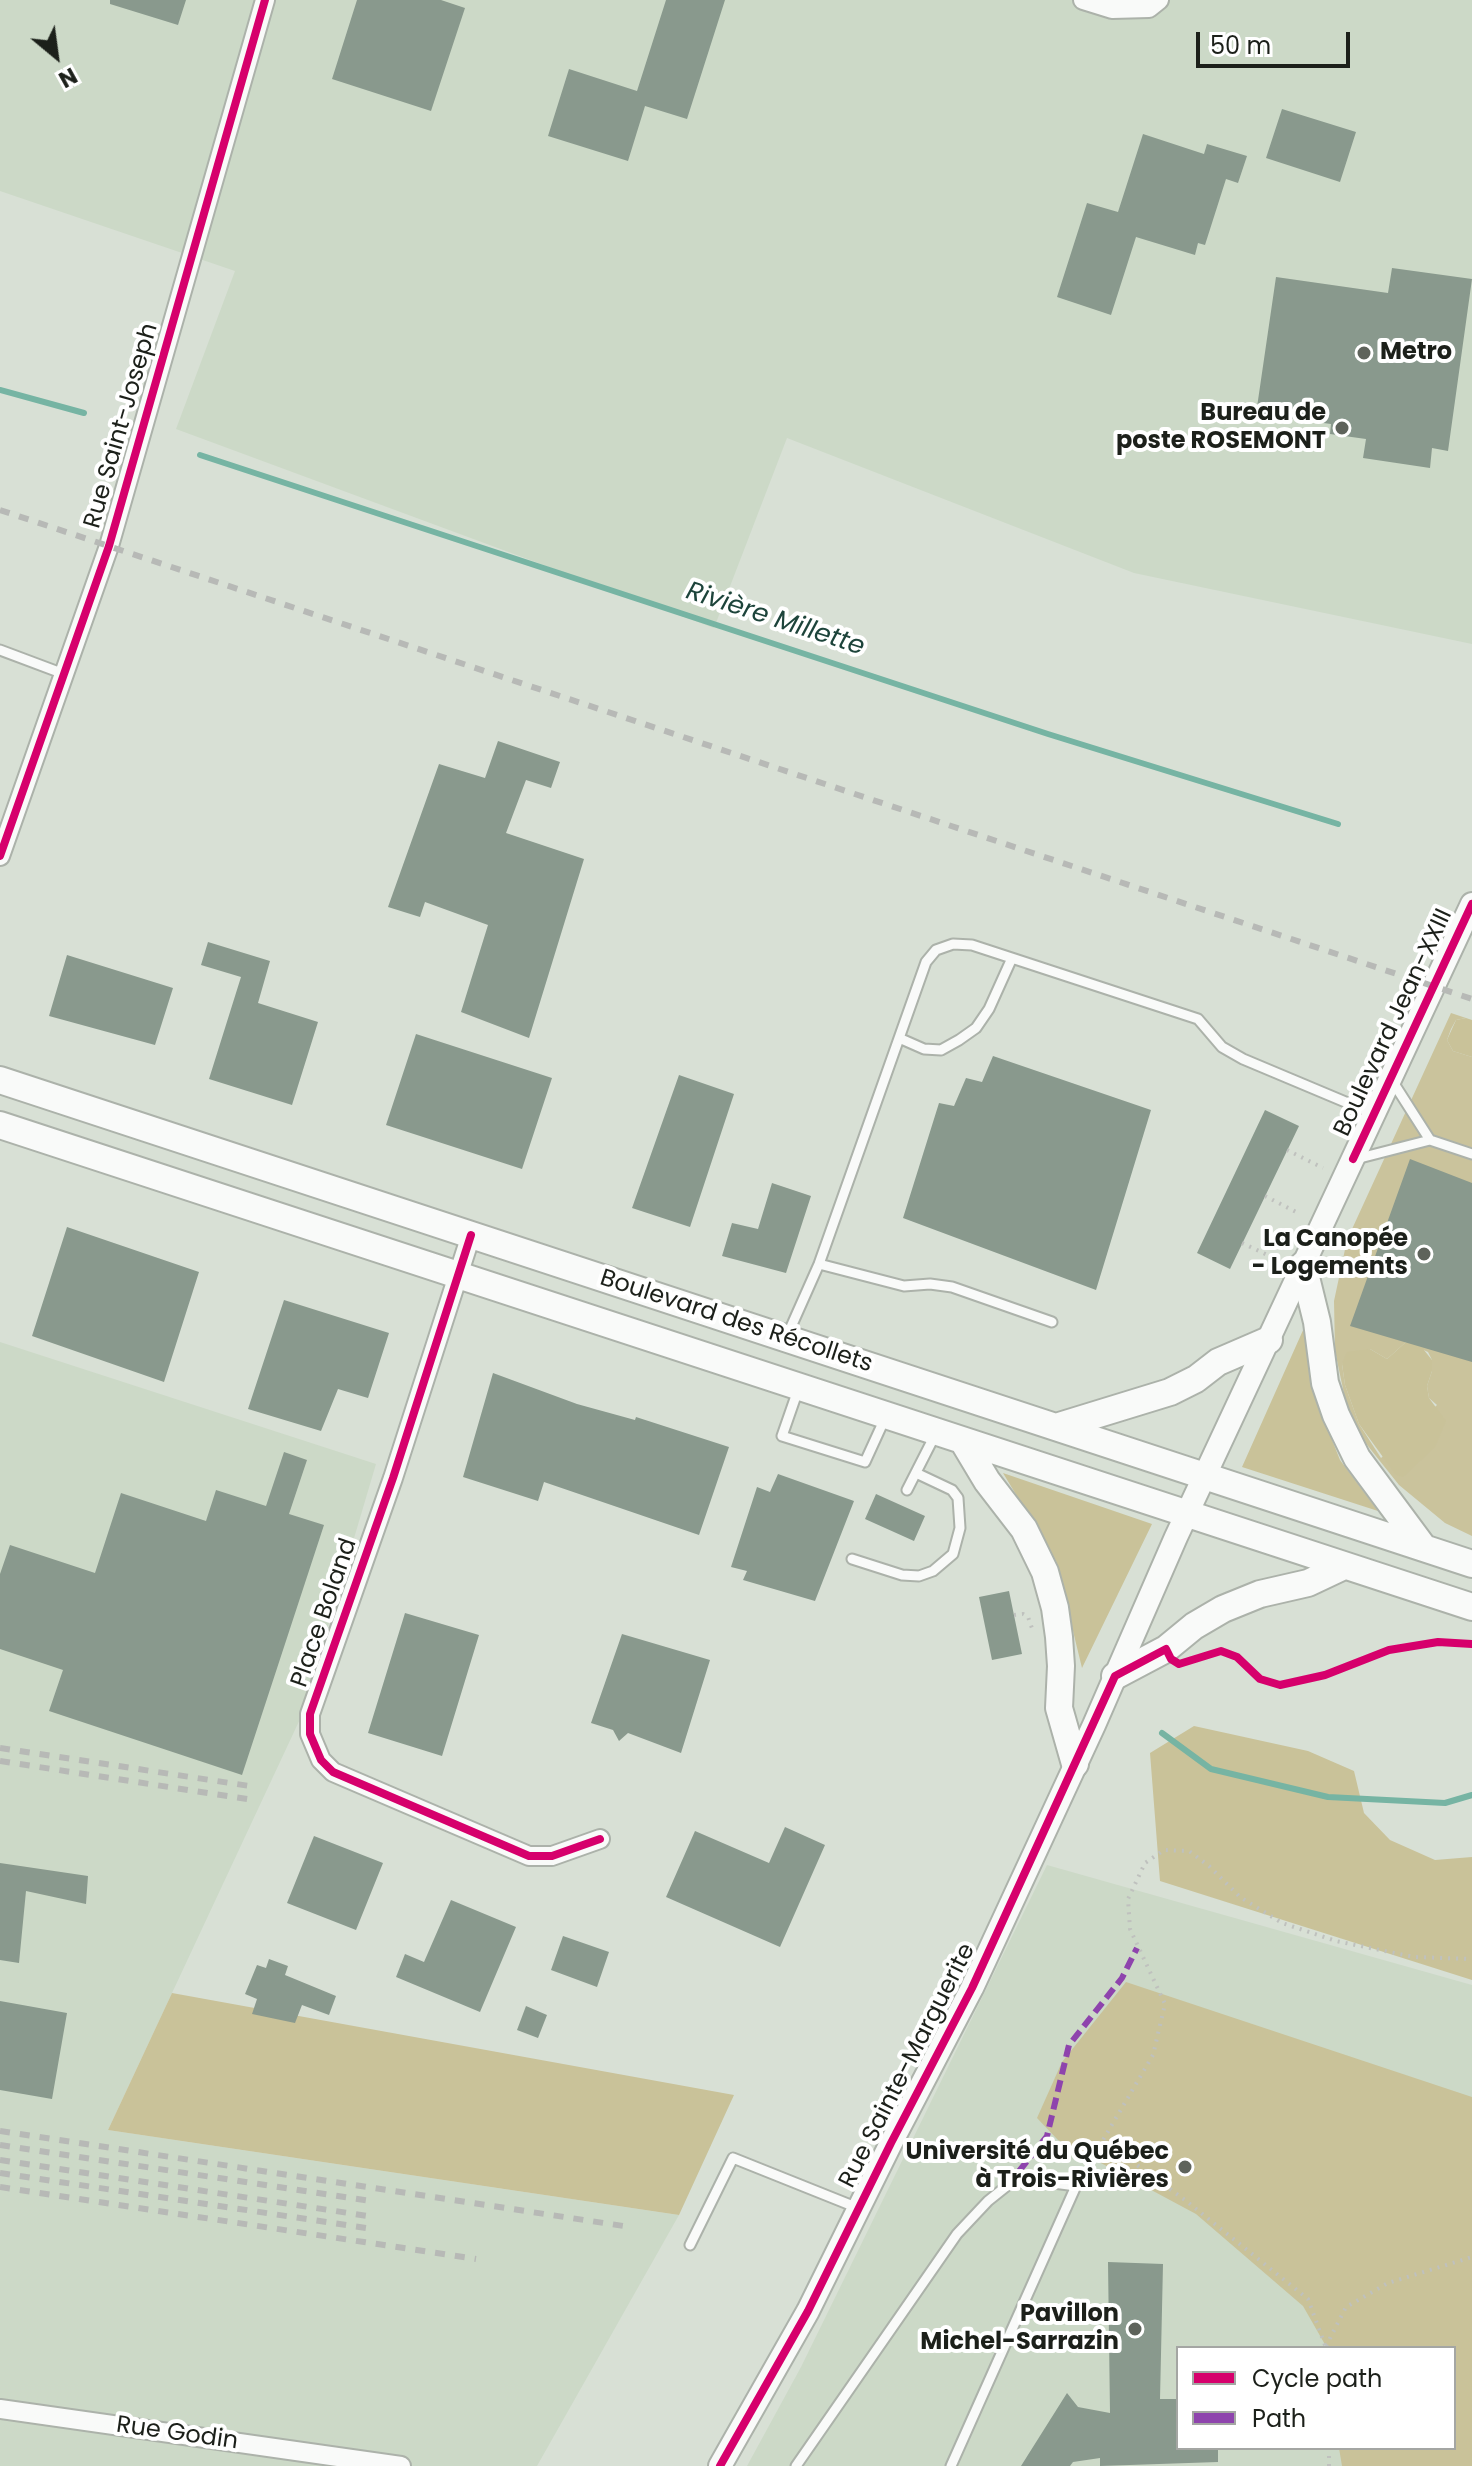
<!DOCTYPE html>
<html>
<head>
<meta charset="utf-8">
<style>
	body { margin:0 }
	#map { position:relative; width:1472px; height:2466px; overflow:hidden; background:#d8e0d5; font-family:Poppins,sans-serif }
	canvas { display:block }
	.legend { position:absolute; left:1176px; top:2346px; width:280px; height:104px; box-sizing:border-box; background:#fff; border:2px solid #a4a6a3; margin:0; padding:10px 14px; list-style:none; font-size:24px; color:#1c201a }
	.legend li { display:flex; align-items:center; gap:16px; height:40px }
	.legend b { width:40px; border:2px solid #a4a6a3 }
	.north { position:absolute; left:16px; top:16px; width:80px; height:80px; -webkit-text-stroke:6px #fff; paint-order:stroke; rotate:151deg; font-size:22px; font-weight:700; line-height:32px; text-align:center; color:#1c201a }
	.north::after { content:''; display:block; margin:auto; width:28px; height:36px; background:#1c201a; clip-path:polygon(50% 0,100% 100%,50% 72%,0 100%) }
	.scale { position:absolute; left:1196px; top:32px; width:154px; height:36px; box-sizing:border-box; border:4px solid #1c201a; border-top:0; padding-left:10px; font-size:24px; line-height:28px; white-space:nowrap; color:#1c201a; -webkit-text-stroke:6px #fff; paint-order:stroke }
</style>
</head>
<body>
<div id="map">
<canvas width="1472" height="2466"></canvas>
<ul class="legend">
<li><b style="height:10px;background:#d6006c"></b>Cycle path</li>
<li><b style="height:10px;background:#8e44ad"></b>Path</li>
</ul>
<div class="north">N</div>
<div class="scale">50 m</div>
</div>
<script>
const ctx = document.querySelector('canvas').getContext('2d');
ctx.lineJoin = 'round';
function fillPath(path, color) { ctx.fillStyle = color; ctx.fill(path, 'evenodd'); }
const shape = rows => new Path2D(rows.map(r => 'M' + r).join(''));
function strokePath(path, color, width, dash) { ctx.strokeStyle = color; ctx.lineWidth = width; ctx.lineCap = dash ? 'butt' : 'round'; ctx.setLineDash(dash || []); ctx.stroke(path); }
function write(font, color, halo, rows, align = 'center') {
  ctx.font = font + ' Poppins,sans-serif'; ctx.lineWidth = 8; ctx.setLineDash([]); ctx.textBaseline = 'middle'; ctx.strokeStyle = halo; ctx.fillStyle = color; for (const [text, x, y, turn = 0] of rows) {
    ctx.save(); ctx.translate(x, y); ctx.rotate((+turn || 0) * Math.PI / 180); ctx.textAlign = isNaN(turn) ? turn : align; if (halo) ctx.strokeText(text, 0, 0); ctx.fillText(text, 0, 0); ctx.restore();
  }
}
const built = shape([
	[0,0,1472,0,1472,644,1134,573,787,438,714,628,176,429,235,271,0,191],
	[0,1342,376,1464,301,1717,108,2130,679,2215,537,2466,0,2466],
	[1047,1865,1472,1985,1472,2466,747,2466,801,2367],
	[1178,2348,1454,2348,1454,2448,1178,2448]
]);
const green = shape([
	[1451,1013,1466,1018,1456,1020,1451,1029,1447,1040,1453,1051,1472,1057,1472,1536,1445,1523,1399,1485,1364,1441,1346,1403,1335,1351,1334,1301,1347,1240],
	[1406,1342,1428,1352,1432,1360,1432,1371,1427,1386,1429,1398,1437,1405,1381,1458,1359,1424,1345,1385,1342,1364,1370,1349,1387,1359]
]);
const forest = shape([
	[1466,1018,1472,1020,1472,1057,1453,1051,1447,1040,1456,1020],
	[1304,1328,1313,1392,1340,1460,1378,1511,1242,1467],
	[1406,1342,1420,1345,1432,1360,1432,1371,1427,1386,1429,1398,1446,1421,1435,1447,1403,1477,1396,1475,1359,1424,1345,1385,1342,1364,1347,1352,1370,1349,1387,1359],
	[1003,1473,1152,1524,1082,1668,1056,1561],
	[1194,1726,1308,1751,1354,1771,1364,1813,1390,1840,1435,1860,1472,1857,1472,1980,1160,1881,1150,1753],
	[1126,1982,1472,2097,1472,2466,1342,2466,1339,2448,1454,2448,1454,2348,1327,2348,1303,2306,1196,2214,1058,2140,1037,2118,1062,2062],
	[172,1993,734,2095,679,2215,108,2130]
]);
const stream = shape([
	[0,390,84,413],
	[200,455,1048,734,1338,824],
	[1162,1733,1211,1769,1328,1797,1445,1803,1472,1795]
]);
const building = shape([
	[110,0,186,0,178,25,110,4],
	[357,0,441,0,465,8,431,111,332,79],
	[666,0,725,0,687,119,645,106,628,161,548,136,569,69,637,91],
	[1282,109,1356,132,1340,182,1266,158],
	[1143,134,1204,154,1207,144,1247,156,1238,183,1226,179,1205,245,1198,243,1195,255,1136,237,1111,315,1057,297,1087,203,1118,212],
	[1392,268,1472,279,1448,451,1432,448,1430,468,1363,458,1366,439,1330,434,1331,424,1256,414,1276,277,1388,293],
	[498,741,560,762,551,788,526,780,506,833,584,859,529,1038,461,1012,488,925,425,902,420,917,388,907,439,764,485,778],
	[208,942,270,961,258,1003,318,1022,292,1105,209,1079,241,977,201,965],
	[67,955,173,988,155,1045,49,1016],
	[416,1034,552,1078,522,1169,386,1125],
	[993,1056,1151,1110,1096,1290,903,1218,939,1103,954,1106,966,1078,982,1082],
	[679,1075,734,1094,690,1227,632,1208],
	[1265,1110,1299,1126,1230,1269,1197,1253],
	[1410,1159,1472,1183,1472,1362,1350,1326],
	[772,1183,811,1196,786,1273,722,1256,732,1223,758,1229],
	[67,1227,199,1272,164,1382,32,1336],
	[284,1300,389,1333,368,1398,338,1389,321,1431,248,1409],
	[493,1373,577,1404,635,1420,636,1417,729,1447,699,1535,544,1482,538,1501,463,1477],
	[284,1452,307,1460,289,1514,324,1525,242,1775,49,1711,63,1670,0,1649,0,1574,10,1545,95,1573,121,1493,206,1521,216,1490,266,1506],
	[778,1474,854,1501,815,1601,743,1580,747,1571,731,1567,757,1487,770,1492],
	[876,1494,925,1516,914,1541,865,1519],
	[1009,1591,1022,1654,992,1660,979,1597],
	[405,1613,479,1635,442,1756,368,1733],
	[622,1634,710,1660,681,1753,628,1733,619,1741,613,1730,591,1723],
	[785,1827,825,1845,780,1947,666,1897,695,1831,769,1863],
	[314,1836,383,1863,356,1930,287,1903],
	[0,1863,88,1876,86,1904,26,1891,19,1963,0,1960],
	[451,1900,516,1927,480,2012,396,1977,405,1954,424,1962],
	[563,1936,609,1952,597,1987,551,1970],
	[269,1959,288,1966,285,1975,336,1996,329,2015,302,2005,295,2023,252,2014,257,1999,245,1994,257,1965,266,1968],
	[0,2001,67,2013,52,2099,0,2090],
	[526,2006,547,2015,538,2038,517,2030],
	[1108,2262,1163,2264,1160,2399,1178,2399,1178,2448,1218,2448,1218,2462,1100,2466,1100,2458,1073,2462,1070,2466,1021,2466,1067,2393,1078,2407,1110,2413]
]);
const path = shape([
	[1287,1150,1323,1168],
	[1265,1196,1300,1214],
	[1242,1243,1276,1259],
	[1014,1615,1023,1614,1028,1617,1033,1631],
	[1105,2142,1185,2200,1308,2299,1326,2348],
	[1083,2174,1153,2055,1165,2004,1130,1929,1128,1899,1145,1863,1164,1850,1189,1851,1209,1866,1240,1897,1282,1923,1336,1941,1414,1957,1472,1959],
	[1326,2346,1346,2307,1388,2283,1472,2257],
	[1329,2448,1329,2466]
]);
const service = shape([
	[0,650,64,674],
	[899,1038,924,1049,941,1050,959,1040,976,1028,989,1009,1012,958],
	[1391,1079,1430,1140],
	[1356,1159,1430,1140,1472,1154],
	[819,1264,904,1286,930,1284,952,1287,1052,1322],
	[787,1336,819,1264,926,962,936,950,953,944,972,945,1198,1019,1222,1047,1243,1059,1374,1114],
	[798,1390,782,1436,865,1462,886,1416],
	[907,1490,935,1435],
	[852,1559,902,1575,919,1576,933,1571,953,1554,960,1528,958,1498,952,1490,916,1473],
	[690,2245,733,2158,858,2208],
	[796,2466,957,2234,988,2201,1008,2185,1031,2180,1076,2186,951,2466]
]);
const minor = shape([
	[1083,0,1112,9,1149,8,1159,0],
	[0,856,109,546,265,0],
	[471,1235,393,1478,310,1714,310,1734,321,1760,333,1772,529,1856,552,1856,600,1839],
	[0,2409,401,2466]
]);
const tertiary = shape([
	[720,2466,808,2311,891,2143,972,1988,1094,1725,1176,1537,1472,904]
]);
const secondary = shape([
	[0,1080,1472,1564],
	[0,1125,1472,1607],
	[1303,1265,1317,1322,1325,1383,1336,1415,1357,1458,1423,1547],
	[1056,1427,1170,1392,1196,1379,1218,1362,1269,1340],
	[963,1441,987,1481,1024,1529,1045,1572,1055,1608,1059,1637,1061,1666,1059,1708,1075,1764],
	[1115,1676,1166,1649,1194,1626,1223,1609,1260,1594,1308,1583,1344,1566]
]);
const rail = shape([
	[0,510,1472,999],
	[0,1748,256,1787],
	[0,1761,253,1800],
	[0,2131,630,2227],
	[0,2145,371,2201],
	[0,2160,368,2216],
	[0,2173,366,2228],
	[0,2187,476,2259]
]);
const quiet = shape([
	[1008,2185,1047,2136,1069,2045,1122,1978,1137,1948]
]);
const cycleway = shape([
	[0,856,109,546,265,0],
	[1353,1159,1472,904],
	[471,1235,393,1478,310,1714,310,1734,321,1760,333,1772,529,1856,552,1856,600,1839],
	[720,2466,808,2311,891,2143,972,1988,1115,1676,1166,1649,1171,1659,1179,1664,1221,1651,1237,1657,1260,1679,1280,1685,1325,1675,1389,1650,1438,1642,1472,1644]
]);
const markers = [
	[1364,353,8,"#5e635b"],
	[1342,428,8,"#5e635b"],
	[1424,1254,8,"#5e635b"],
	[1185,2167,8,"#5e635b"],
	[1135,2329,8,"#5e635b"]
];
const poiNames = [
	["Metro",1380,353,"left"],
	["Bureau de",1326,414],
	["poste ROSEMONT",1326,442],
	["La Canopée",1408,1240],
	["- Logements",1408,1268],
	["Université du Québec",1169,2153],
	["à Trois-Rivières",1169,2181],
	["Pavillon",1119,2315],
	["Michel-Sarrazin",1119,2343]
];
const streetNames = [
	["Rue Saint-Joseph",122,426,-74],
	["Boulevard Jean-XXIII",1394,1023,-65],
	["Boulevard des Récollets",736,1322,18],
	["Place Boland",325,1613,-71],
	["Rue Sainte-Marguerite",908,2066,-63],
	["Rue Godin",177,2434,8]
];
const waterNames = [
	["Rivière Millette",775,620,18]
];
fillPath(built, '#ccd9c7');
fillPath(green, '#cac39c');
fillPath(forest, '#c9c299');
strokePath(stream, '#76b4a3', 6);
fillPath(building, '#89998d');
strokePath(service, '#acb2aa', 13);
strokePath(minor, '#acb2aa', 22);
strokePath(tertiary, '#acb2aa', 26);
strokePath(secondary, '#acb2aa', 30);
strokePath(path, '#bfc1be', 4, [2, 6]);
strokePath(service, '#f9faf9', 9);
strokePath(minor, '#f9faf9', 18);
strokePath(tertiary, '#f9faf9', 22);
strokePath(secondary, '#f9faf9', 26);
strokePath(rail, '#b7b9b6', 6, [10, 10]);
strokePath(quiet, '#8e44ad', 6, [12, 6]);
strokePath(cycleway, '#d6006c', 8);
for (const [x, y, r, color] of markers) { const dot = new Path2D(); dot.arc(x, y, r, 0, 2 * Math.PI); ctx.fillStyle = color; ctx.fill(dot); strokePath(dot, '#fff', 3); }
write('bold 24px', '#1c201a', '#fff', poiNames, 'right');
write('24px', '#1c201a', '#fff', streetNames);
write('italic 26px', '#1d443b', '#fff', waterNames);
</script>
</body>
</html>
